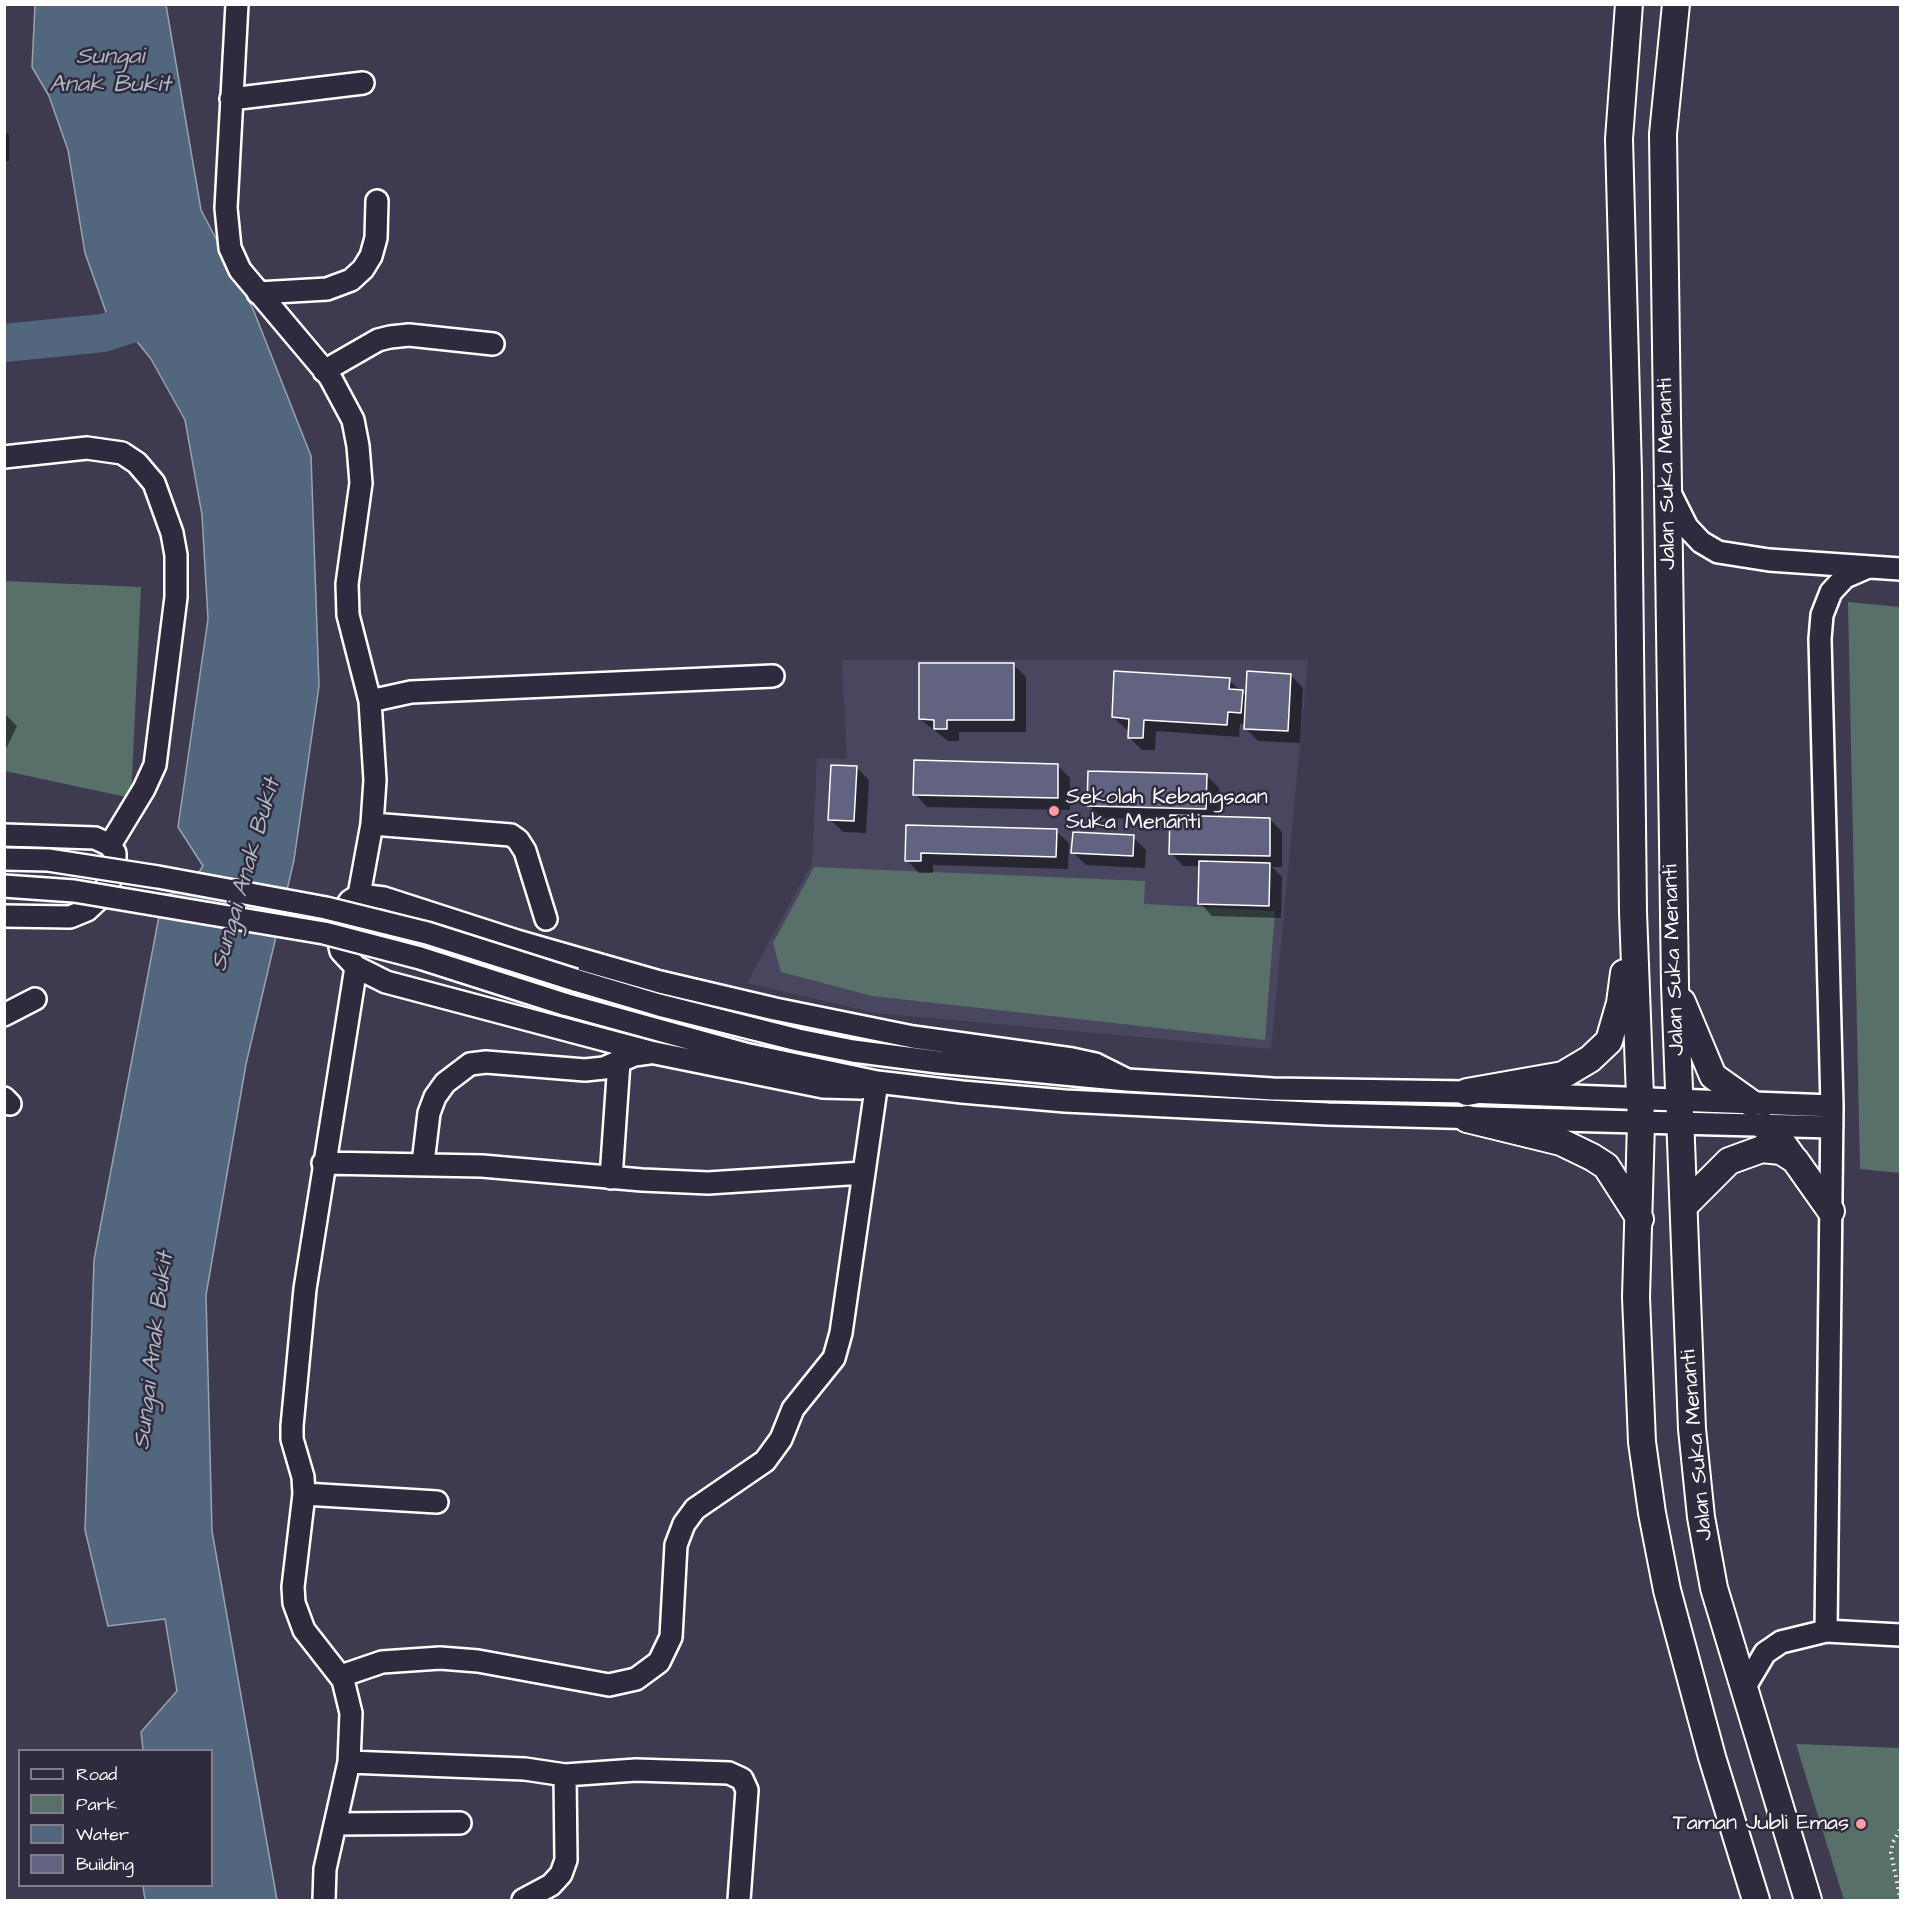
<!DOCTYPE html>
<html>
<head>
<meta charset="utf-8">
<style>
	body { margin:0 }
	#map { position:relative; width:1905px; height:1905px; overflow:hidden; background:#3e3b51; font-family:"Architects Daughter",sans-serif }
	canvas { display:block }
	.frame { position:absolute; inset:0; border:6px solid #fff; pointer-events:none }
	.legend { position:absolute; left:18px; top:1749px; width:195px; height:138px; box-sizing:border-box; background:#2f2a3d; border:2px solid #827f8b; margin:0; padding:8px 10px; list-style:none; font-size:18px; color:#fff }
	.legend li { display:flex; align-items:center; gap:12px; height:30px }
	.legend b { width:30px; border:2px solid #827f8b }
</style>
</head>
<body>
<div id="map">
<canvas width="1905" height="1905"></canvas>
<div class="frame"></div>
<ul class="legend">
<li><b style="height:8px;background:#2f2a3d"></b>Road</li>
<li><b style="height:16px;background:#596f69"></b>Park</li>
<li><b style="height:16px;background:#52667d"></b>Water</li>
<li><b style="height:16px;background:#626380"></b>Building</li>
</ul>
</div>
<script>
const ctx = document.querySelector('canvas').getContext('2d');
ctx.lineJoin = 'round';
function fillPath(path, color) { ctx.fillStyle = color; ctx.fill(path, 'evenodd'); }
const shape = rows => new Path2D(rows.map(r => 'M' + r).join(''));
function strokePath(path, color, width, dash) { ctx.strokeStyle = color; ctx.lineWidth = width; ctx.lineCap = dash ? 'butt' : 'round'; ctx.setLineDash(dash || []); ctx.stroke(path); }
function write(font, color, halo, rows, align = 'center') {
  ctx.font = font + ' "Architects Daughter",sans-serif'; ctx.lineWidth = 5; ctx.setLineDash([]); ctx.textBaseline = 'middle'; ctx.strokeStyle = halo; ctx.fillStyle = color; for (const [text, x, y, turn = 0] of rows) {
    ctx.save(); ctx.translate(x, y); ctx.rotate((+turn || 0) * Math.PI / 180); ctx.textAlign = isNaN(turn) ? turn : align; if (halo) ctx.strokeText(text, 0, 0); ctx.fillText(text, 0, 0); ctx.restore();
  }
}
const built = shape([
	[842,660,1308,660,1271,1049,876,1013,747,983,812,863,817,758,847,759]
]);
const green = shape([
	[5,581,141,587,131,798,5,771],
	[1848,602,1900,607,1900,1173,1860,1169],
	[814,867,1145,881,1144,904,1275,911,1265,1040,872,996,781,972,773,943],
	[1796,1744,1900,1748,1900,1900,1844,1900]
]);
const water = shape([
	[35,5,166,5,201,210,253,309,311,456,319,686,294,860,246,1064,206,1295,212,1531,277,1900,145,1900,143,1886,212,1886,212,1750,143,1750,141,1732,177,1691,165,1619,108,1626,85,1530,94,1260,163,895,186,891,203,866,178,827,208,619,202,515,185,420,151,359,135,339,103,333,106,312,85,253,68,150,49,96,32,67,35,5]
]);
const shadow = shape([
	[4,130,9,135,9,161,4,161],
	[1013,664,1026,677,1026,732,959,732,959,741,948,741,920,719],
	[1291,675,1303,688,1300,743,1258,741,1245,728,1246,725,1240,724,1239,737,1156,731,1155,750,1142,750,1129,737,1130,730,1126,729,1113,717,1229,680,1247,697],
	[4,713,17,726,4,753],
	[1058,766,1070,778,1070,810,927,807,915,794],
	[856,767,869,780,866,833,843,832,830,819],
	[1206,775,1219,788,1218,818,1270,819,1282,832,1282,867,1272,867,1282,877,1281,918,1212,916,1200,903,1200,866,1183,866,1171,853,1171,820,1101,818,1089,806],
	[907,827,1056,831,1069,843,1068,869,933,865,933,873,919,873,907,860],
	[1133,837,1146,850,1145,868,1086,865,1073,852]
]);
const river = shape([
	[4,343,103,333,150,318]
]);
const building = shape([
	[919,663,1014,663,1014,720,947,720,947,729,934,729,934,720,919,719,919,663],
	[1114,671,1230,678,1229,689,1243,690,1241,713,1228,712,1227,725,1144,720,1143,738,1128,738,1129,719,1112,717,1114,671],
	[1247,671,1291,674,1288,731,1244,729,1247,671],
	[914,760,1058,764,1058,798,913,795,914,760],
	[831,765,857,766,854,821,828,820,831,765],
	[1088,771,1207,774,1206,809,1087,806,1088,771],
	[1170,815,1270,818,1270,856,1169,854,1170,815],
	[906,825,1057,829,1056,857,921,853,921,861,905,861,906,825],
	[1073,832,1134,835,1133,856,1071,853,1073,832],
	[1199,861,1270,863,1269,906,1198,904,1199,861]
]);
const path = shape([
	[1900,1830,1893,1842,1891,1853,1900,1897]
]);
const minor = shape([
	[237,4,226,208,230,248,240,270,330,377,353,420,358,446,361,483,347,584,348,615,370,701,375,780,372,824,359,895],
	[231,99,363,83],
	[258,293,327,289,351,280,363,269,371,256,376,238,377,201],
	[324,371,378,340,390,337,409,335,493,344],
	[4,457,87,448,122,453,137,463,154,483,172,533,176,555,176,597,155,765,144,789,110,845],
	[1669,491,1687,527,1701,542,1718,552,1769,560,1900,569],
	[370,701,411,692,773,676],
	[372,824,511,835,518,840,525,851,546,919],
	[4,835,95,838,110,845,115,853,115,870,102,896,87,910,70,917,4,916],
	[575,980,659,1005,798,1040,853,1051,938,1062,1127,1080,1273,1089,1467,1092,1832,1106],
	[564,1004,749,1055,877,1082,962,1092,1065,1101,1328,1114,1832,1127],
	[4,1015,35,999],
	[4,1098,10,1104],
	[323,1163,482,1166,642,1180,708,1183,863,1173],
	[423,1163,429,1113,435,1097,445,1083,470,1064,486,1062,585,1070,604,1068,634,1055,649,1053],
	[611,1178,619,1062],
	[304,1494,437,1502],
	[1826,1631,1832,1106,1820,639,1822,615,1831,592,1845,577,1868,567],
	[341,1676,382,1662,440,1658,478,1661,609,1685,636,1679,659,1662,671,1637,676,1545,684,1524,695,1509,765,1461,781,1439,793,1409,834,1358,841,1333,877,1082,860,1088,823,1087,650,1052,386,982,356,967,341,951,336,930,338,919,350,901,359,895,384,898,517,941,660,982,775,1009,913,1037,1072,1059,1095,1064,1127,1080],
	[1743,1690,1765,1653,1781,1642,1826,1631,1900,1635],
	[349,1762,525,1769,565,1775,566,1860,561,1874,551,1885,523,1900],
	[565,1775,636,1770,729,1773,742,1779,747,1790,739,1900],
	[335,1824,460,1823],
	[324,1900,325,1869,349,1762,351,1713,343,1680,304,1630,294,1603,293,1587,304,1494,303,1477,292,1439,292,1426,305,1289,356,967]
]);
const major = shape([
	[1629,4,1619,139,1628,473,1633,912,1641,1123,1636,1297,1642,1442,1652,1513,1667,1590,1712,1757,1756,1900],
	[1676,4,1663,134,1675,985,1692,1429,1701,1517,1714,1588,1808,1900],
	[1682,1002,1713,1076,1751,1103],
	[1467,1092,1563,1075,1590,1059,1609,1041,1620,1003,1624,973],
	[1467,1119,1561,1142,1592,1157,1606,1166,1640,1219],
	[1764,1126,1778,1137,1793,1158],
	[1685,1205,1729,1161,1762,1149,1781,1151,1795,1160,1831,1211]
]);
const minorBridge = shape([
	[4,859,48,860,158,877,326,908,427,933,575,980],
	[4,886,74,891,324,933,420,958,564,1004]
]);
const markers = [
	[1054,811,6,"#ff9aa2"],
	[1861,1824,6,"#ff9aa2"]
];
const streetNames = [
	["Jalan Suka Menanti",1668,474,-91],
	["Jalan Suka Menanti",1675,960,-92],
	["Jalan Suka Menanti",1698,1445,-95]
];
const poiNames = [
	["Sekolah Kebangsaan",1066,798],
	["Suka Menanti",1066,823],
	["Taman Jubli Emas",1849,1824,"right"]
];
const waterNames = [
	["Sungai",110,58],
	["Anak Bukit",110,86],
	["Sungai Anak Bukit",247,875,-74],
	["Sungai Anak Bukit",155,1351,-83]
];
fillPath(built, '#49475f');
fillPath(green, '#596f69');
fillPath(water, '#52667d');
strokePath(water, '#97a3b1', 1.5);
fillPath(shadow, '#0007');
strokePath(river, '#52667d', 38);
fillPath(building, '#626380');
strokePath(building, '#fff', 1.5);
strokePath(minor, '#fff', 26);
strokePath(major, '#fff', 30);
strokePath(path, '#fff', 4, [1.5, 4.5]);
strokePath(minor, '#2f2a3d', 21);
strokePath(major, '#2f2a3d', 26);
strokePath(minorBridge, '#fff', 26, []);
strokePath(minorBridge, '#2f2a3d', 21);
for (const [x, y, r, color] of markers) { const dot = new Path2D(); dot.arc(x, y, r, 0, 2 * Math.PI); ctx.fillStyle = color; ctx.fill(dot); strokePath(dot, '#2f2a3d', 2); }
write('22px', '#fff', '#2f2a3d', streetNames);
write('22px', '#fff', '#2f2a3d', poiNames, 'left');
write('italic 24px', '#b1bac4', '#2f2a3d', waterNames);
</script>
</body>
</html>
